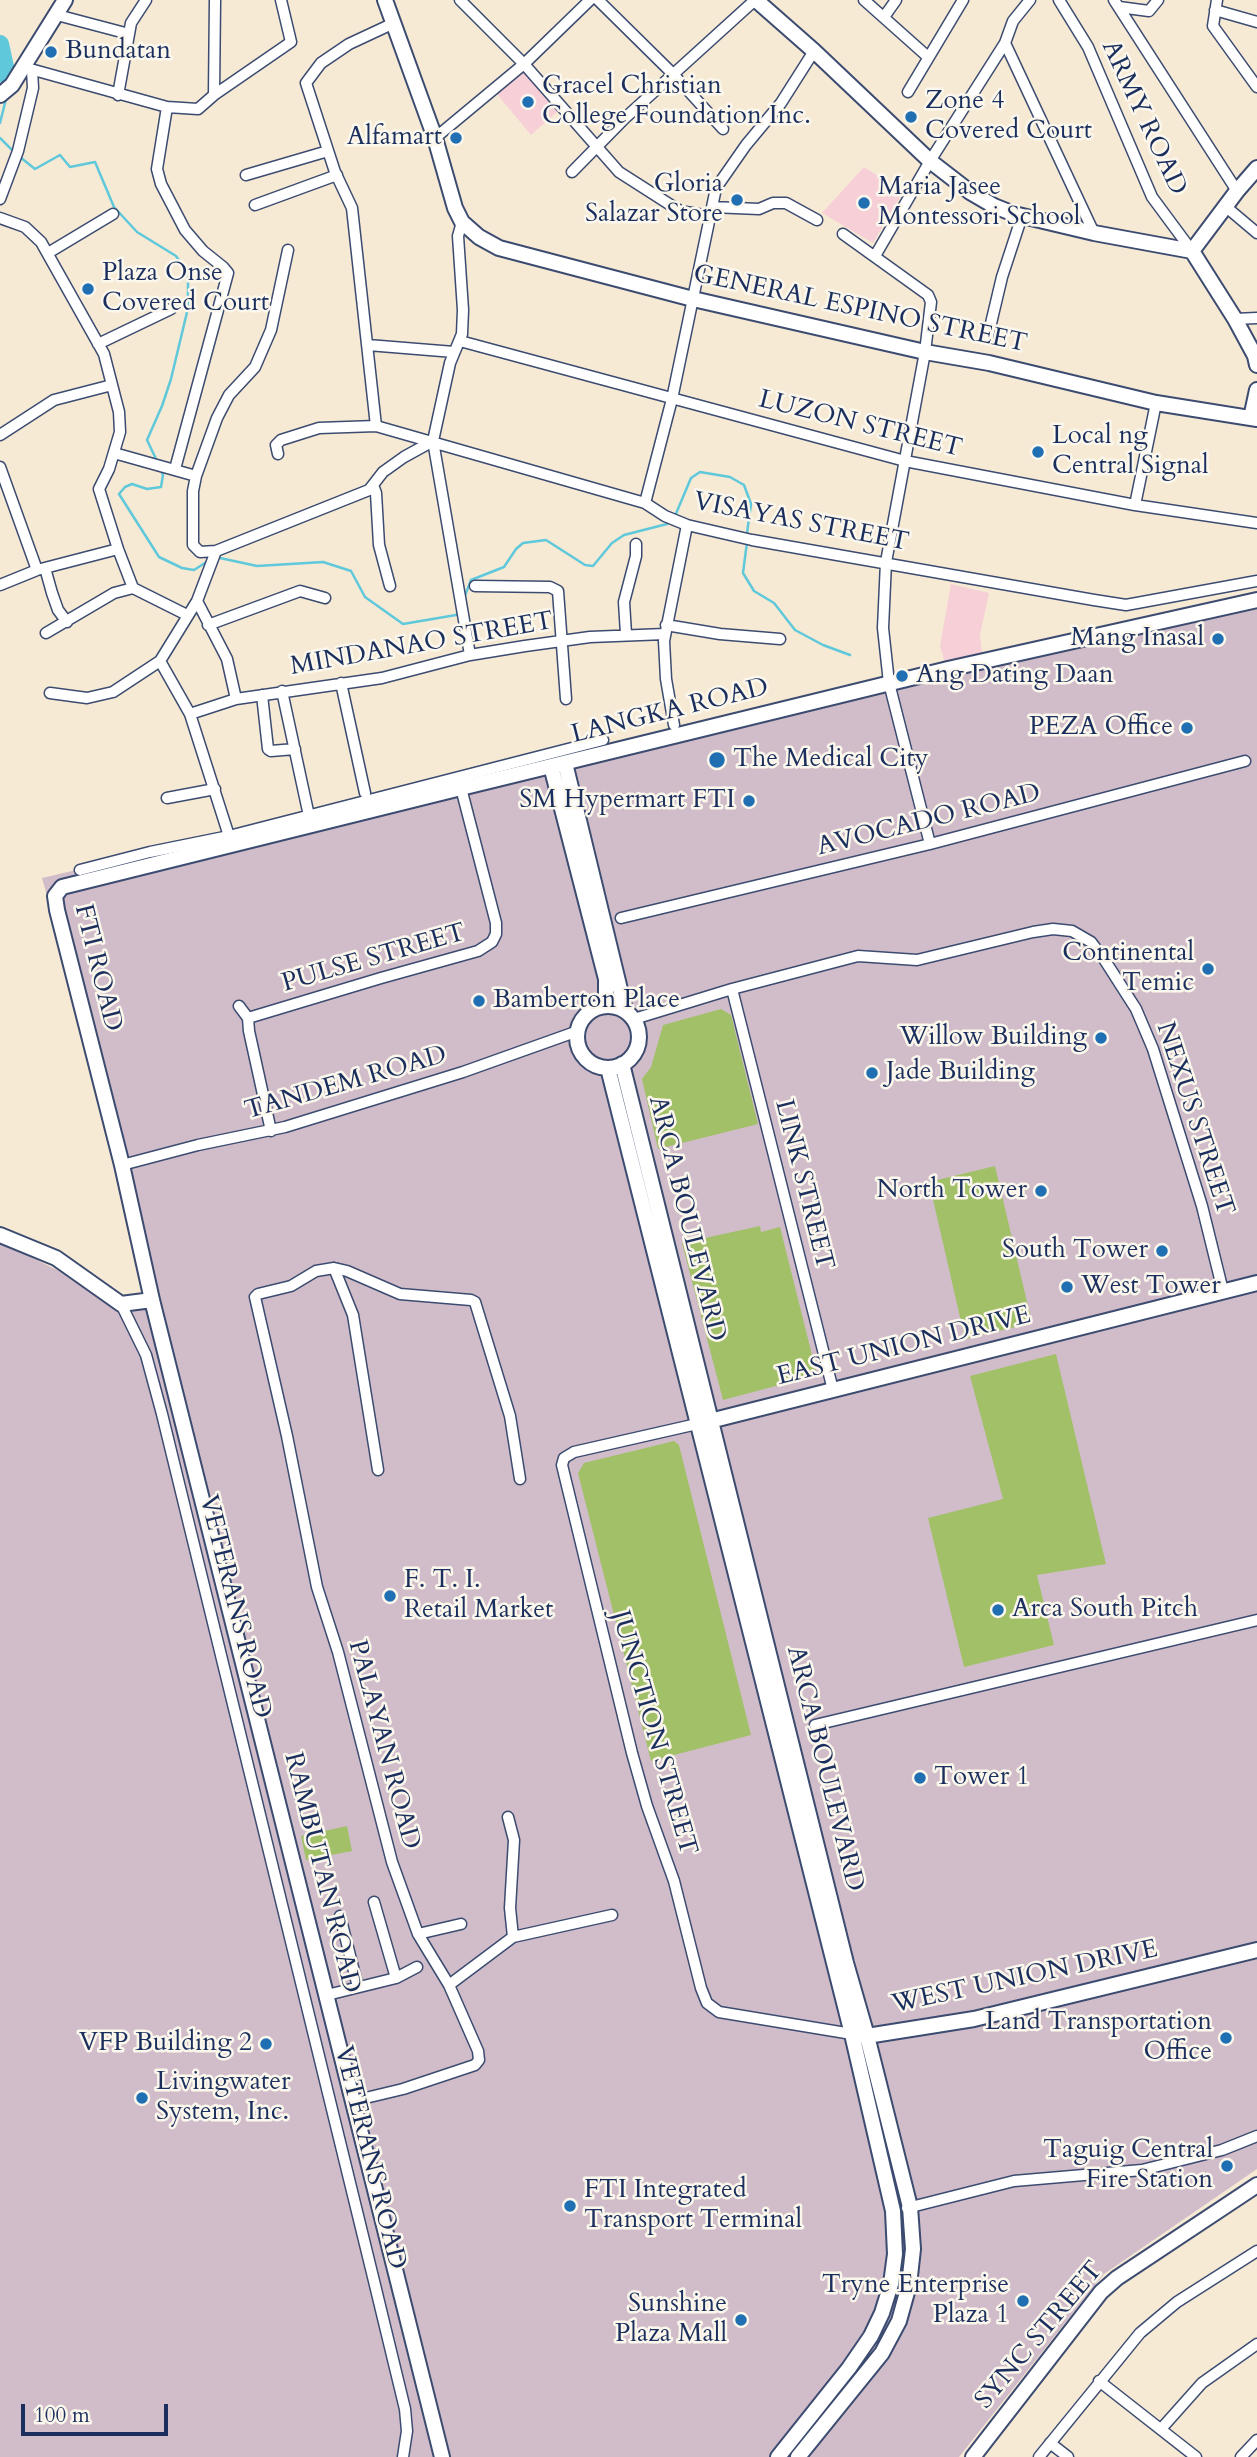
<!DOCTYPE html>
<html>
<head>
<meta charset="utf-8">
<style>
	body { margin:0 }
	#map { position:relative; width:1257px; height:2457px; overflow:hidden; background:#f6ead5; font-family:Cardo,serif }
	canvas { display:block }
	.scale { position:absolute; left:21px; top:2404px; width:147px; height:32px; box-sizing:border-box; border:4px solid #1b2f5e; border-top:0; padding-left:9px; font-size:21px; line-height:24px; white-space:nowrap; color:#1b2f5e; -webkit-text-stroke:5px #fbf7ec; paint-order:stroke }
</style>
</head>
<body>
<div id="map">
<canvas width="1257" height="2457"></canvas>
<div class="scale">100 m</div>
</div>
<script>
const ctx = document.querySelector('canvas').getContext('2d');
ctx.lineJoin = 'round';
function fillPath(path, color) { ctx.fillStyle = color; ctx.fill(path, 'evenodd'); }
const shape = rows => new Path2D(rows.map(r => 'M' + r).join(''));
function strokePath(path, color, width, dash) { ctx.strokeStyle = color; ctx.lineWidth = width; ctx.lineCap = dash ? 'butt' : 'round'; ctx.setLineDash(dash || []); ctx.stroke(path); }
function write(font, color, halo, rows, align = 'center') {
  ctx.font = font + ' Cardo,serif'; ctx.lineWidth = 5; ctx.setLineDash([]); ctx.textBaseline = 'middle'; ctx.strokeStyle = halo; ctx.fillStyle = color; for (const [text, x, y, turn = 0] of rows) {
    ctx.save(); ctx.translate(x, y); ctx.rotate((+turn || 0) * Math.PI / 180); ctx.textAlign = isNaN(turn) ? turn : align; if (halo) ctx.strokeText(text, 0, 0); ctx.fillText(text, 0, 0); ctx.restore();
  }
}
const built = shape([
	[525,69,559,110,531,135,497,94],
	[864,167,903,192,873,243,822,213],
	[951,584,989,593,980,635,982,653,945,663,940,646]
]);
const industrial = shape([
	[1257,595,1257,2169,1104,2274,959,2457,0,2457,0,1244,11,1247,59,1271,103,1301,142,1294,74,989,42,878]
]);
const green = shape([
	[721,1009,731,1015,758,1124,658,1149,642,1079,651,1067,663,1025],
	[995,1166,1032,1323,965,1339,929,1182],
	[760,1226,761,1232,780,1227,817,1375,723,1400,682,1243],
	[1056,1354,1106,1564,1037,1575,1054,1645,964,1667,928,1518,1003,1499,970,1376],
	[674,1441,679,1445,751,1735,651,1761,578,1473,584,1463],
	[347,1826,352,1851,306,1860,301,1836]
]);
const stream = shape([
	[0,123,6,99],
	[0,138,15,153],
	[20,157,35,169,60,155,70,167,95,162,114,207,137,232,176,256,188,275,188,308,171,379,162,406,147,440,157,461],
	[161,471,163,475,161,487,147,489,132,484,125,487,119,494,159,557,182,568,194,570,208,561],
	[675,516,691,478,700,472,730,477,744,485,751,504,747,533],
	[747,542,743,573,754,591,774,603,795,630,823,645,850,655],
	[220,558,257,566,323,562,351,571,365,597,403,624,456,615,460,611],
	[464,598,471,580,504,567,516,549,523,543,546,540,585,565,593,566,612,543,624,535,667,524]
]);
const river = shape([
	[0,44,7,76]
]);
const street = shape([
	[460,0,524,64,619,172,680,211,709,216],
	[598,0,673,74,723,129],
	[864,0,928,57],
	[1059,0,1088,47,1152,197,1192,251],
	[1114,0,1237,191],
	[1217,0,1213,26,1257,87],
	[1119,7,1149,11,1158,0],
	[1215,10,1257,22],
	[57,15,129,34],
	[884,17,896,0],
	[1005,43,1094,233],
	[23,67,167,107,198,109,214,95,291,42,281,0],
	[908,92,963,0],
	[118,95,131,23,146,0],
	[214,95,215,0],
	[167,107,157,169,161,184,185,230,203,251,223,267,228,273,175,469],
	[435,138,524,64,590,0],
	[572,172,625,118,755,0],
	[246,175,328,151],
	[0,199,18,151,33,88,32,70],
	[255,205,337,175],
	[1225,206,1257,233],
	[712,207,759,209,773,203,786,203,817,220],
	[0,218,25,227,41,242,104,354,119,412,120,432,109,469,99,489,118,549,133,588,187,615],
	[462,222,458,236,463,310,462,334,450,363,433,441,470,655],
	[843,234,928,295,931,302,925,352,886,562,883,628,889,683,930,844],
	[288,250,271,330,255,367,229,395,217,418,196,476,193,491,193,545,200,552,216,551,369,490,383,472,404,457,433,441],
	[48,253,113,214],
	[875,256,930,161,1005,43,1013,21,1030,0],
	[1235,319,1257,318],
	[988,336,1002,277,1022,216],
	[460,341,905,461,1135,505,1257,523],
	[98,344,171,309],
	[368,345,454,352],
	[376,426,352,208,335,172,306,83,321,63,349,44,394,23],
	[0,435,54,400,112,385],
	[114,453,196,476],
	[278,454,276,445,281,440,319,428,376,426,645,503,665,516,687,525,752,540,1094,600,1126,605,1257,581],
	[0,467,37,570],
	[373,485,376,493,379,545,390,586],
	[645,503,672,399,716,188,746,145,781,103,814,51],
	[1135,505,1156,403],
	[45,568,52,593,58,610,67,622],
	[0,585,37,570,118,549],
	[475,586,550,587,558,591,566,699],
	[197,601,227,659,236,699],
	[208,625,300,591,325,598],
	[666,625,720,634,780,639],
	[46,633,114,593,133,588],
	[626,634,624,602,636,556,636,544],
	[160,661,190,714,229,836],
	[341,683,365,793],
	[282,691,309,816],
	[50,693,87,698,113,692,160,661,197,601,216,551],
	[262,695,268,749,271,751,295,749],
	[190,714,236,699,382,678,470,655,525,646,590,637,665,634],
	[674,725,666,679,664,641,687,525],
	[167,798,215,789],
	[80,870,150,852,229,836,603,740],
	[621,918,930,844,1245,761],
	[732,989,833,1390],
	[239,1006,248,1018],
	[248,1018,381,978,478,951,492,942,496,934,496,923,461,788],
	[248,1018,249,1031,271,1131],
	[634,1019,732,989,858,956,917,960,1033,932,1053,929,1072,931,1091,942,1104,959,1136,1009,1153,1049,1202,1206,1223,1291],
	[122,1165,198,1145,285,1127,463,1072,578,1031],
	[334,1268,353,1315,378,1470],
	[121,1304,146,1355,162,1414,374,2281,405,2409,407,2431,403,2457],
	[697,1424,574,1452,564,1458,562,1465,632,1753,647,1806,674,1881,701,1988,707,2003,719,2012,852,2034],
	[815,1725,1257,1620],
	[508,1817,514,1840,510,1908,513,1937],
	[374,1902,396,1978],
	[340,1916,358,1987],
	[418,1934,461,1924],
	[449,1985,513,1937,612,1915],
	[327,1995,396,1978,417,1967],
	[353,2101,403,2089,475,2065,479,2060,478,2051,449,1985,418,1934,392,1862,338,1652,317,1587,287,1436,255,1297,258,1294,291,1286,316,1271,334,1268,347,1271,400,1294,471,1300,475,1302,510,1416,520,1479],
	[907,2208,1014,2181,1142,2170,1222,2150,1257,2136],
	[1099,2381,1196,2457],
	[1161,2429,1202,2383,1257,2344],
	[1050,2443,1068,2457],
	[1039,2457,1140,2333,1177,2302,1257,2251],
	[1241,2457,1257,2440]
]);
const secondary = shape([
	[385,0,435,138,455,208,462,222,479,237,499,248,693,299,925,352,989,363,1156,403,1257,419],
	[756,0,814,51,930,161,970,192,994,206,1014,214,1094,233,1192,251],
	[0,95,12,85,65,0],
	[1192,251,1235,319,1255,356,1257,365],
	[1192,251,1237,191,1257,168],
	[1251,418,1257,390],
	[565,763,625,1010],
	[551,766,606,979,606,1006],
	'577 1037a31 31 0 1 1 62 0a31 31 0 1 1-62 0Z',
	[622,1064,846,1963,867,2036,910,2207,913,2249,909,2285,899,2321,882,2353,798,2457],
	[608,1068,852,2034,893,2211,895,2254,891,2284,882,2313,871,2336,849,2368,778,2457],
	[0,1235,56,1258,121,1304,152,1300],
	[702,1423,1257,1283],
	[860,2035,867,2036,974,2019,1257,1950],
	[442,2457,152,1300,122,1165,57,910,55,896,62,887,461,788,948,669,1257,600],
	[973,2457,1101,2292,1117,2278,1257,2185]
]);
const markers = [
	[51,52,7,"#1f6fb2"],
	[528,102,7,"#1f6fb2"],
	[911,117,7,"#1f6fb2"],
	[456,138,7,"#1f6fb2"],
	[737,200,7,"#1f6fb2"],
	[864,203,7,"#1f6fb2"],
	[88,289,7,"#1f6fb2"],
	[1038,452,7,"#1f6fb2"],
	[1218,639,7,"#1f6fb2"],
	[902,676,7,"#1f6fb2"],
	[1187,728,7,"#1f6fb2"],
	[717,760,9,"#1f6fb2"],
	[749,801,7,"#1f6fb2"],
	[1208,969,7,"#1f6fb2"],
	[479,1001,7,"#1f6fb2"],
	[1101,1038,7,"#1f6fb2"],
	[872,1073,7,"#1f6fb2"],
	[1041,1191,7,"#1f6fb2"],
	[1162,1251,7,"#1f6fb2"],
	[1067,1287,7,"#1f6fb2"],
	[390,1596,7,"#1f6fb2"],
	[998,1610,7,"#1f6fb2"],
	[920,1778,7,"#1f6fb2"],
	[1226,2038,7,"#1f6fb2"],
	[266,2044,7,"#1f6fb2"],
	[142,2098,7,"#1f6fb2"],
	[1227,2166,7,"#1f6fb2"],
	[570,2206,7,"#1f6fb2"],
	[1023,2301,7,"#1f6fb2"],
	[741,2320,7,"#1f6fb2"]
];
const poiNames = [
	["Bundatan",65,52],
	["Gracel Christian",542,87],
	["College Foundation Inc.",542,117],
	["Zone 4",925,102],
	["Covered Court",925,132],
	["Alfamart",442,138,"right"],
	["Gloria",723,185,"right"],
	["Salazar Store",723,215,"right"],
	["Maria Jasee",878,188],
	["Montessori School",878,218],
	["Plaza Onse",102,274],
	["Covered Court",102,304],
	["Local ng",1052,437],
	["Central Signal",1052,467],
	["Mang Inasal",1204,639,"right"],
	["Ang Dating Daan",916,676],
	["PEZA Office",1173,728,"right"],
	["The Medical City",733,760],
	["SM Hypermart FTI",735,801,"right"],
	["Continental",1194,954,"right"],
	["Temic",1194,984,"right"],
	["Bamberton Place",493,1001],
	["Willow Building",1087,1038,"right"],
	["Jade Building",886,1073],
	["North Tower",1027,1191,"right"],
	["South Tower",1148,1251,"right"],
	["West Tower",1081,1287],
	["F. T. I.",404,1581],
	["Retail Market",404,1611],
	["Arca South Pitch",1012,1610],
	["Tower 1",934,1778],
	["Land Transportation",1212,2023,"right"],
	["Office",1212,2053,"right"],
	["VFP Building 2",252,2044,"right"],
	["Livingwater",156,2083],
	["System, Inc.",156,2113],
	["Taguig Central",1213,2151,"right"],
	["Fire Station",1213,2181,"right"],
	["FTI Integrated",584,2191],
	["Transport Terminal",584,2221],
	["Tryne Enterprise",1009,2286,"right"],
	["Plaza 1",1009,2316,"right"],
	["Sunshine",727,2305,"right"],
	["Plaza Mall",727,2335,"right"]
];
const streetNames = [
	["ARMY ROAD",1143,118,65],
	["GENERAL ESPINO STREET",860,310,12],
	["LUZON STREET",860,425,14],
	["VISAYAS STREET",801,523,11],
	["MINDANAO STREET",422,645,-10],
	["LANGKA ROAD",670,712,-14],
	["AVOCADO ROAD",929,821,-14],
	["PULSE STREET",374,959,-16],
	["FTI ROAD",97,968,76],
	["TANDEM ROAD",346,1084,-16],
	["NEXUS STREET",1194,1119,72],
	["LINK STREET",803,1185,76],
	["ARCA BOULEVARD",686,1219,76],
	["EAST UNION DRIVE",904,1347,-14],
	["VETERANS ROAD",234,1607,76],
	["JUNCTION STREET",653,1733,74],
	["PALAYAN ROAD",383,1745,75],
	["ARCA BOULEVARD",824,1769,76],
	["RAMBUTAN ROAD",321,1873,76],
	["WEST UNION DRIVE",1025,1978,-12],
	["VETERANS ROAD",369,2158,76],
	["SYNC STREET",1040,2336,-50]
];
fillPath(built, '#f6cfd7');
fillPath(industrial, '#d1bdc9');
fillPath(green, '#a2c068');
strokePath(stream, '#5fc8da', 2.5);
strokePath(river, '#5fc8da', 18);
strokePath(street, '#3c4b70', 13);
strokePath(secondary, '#3c4b70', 18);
strokePath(street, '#fff', 10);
strokePath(secondary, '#fff', 14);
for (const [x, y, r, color] of markers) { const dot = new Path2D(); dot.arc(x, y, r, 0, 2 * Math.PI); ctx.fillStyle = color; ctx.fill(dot); strokePath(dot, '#fbf7ec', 2.5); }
write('26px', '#1b2f5e', '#fbf7ec', poiNames, 'left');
write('26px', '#1b2f5e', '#fbf7ec', streetNames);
</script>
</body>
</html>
